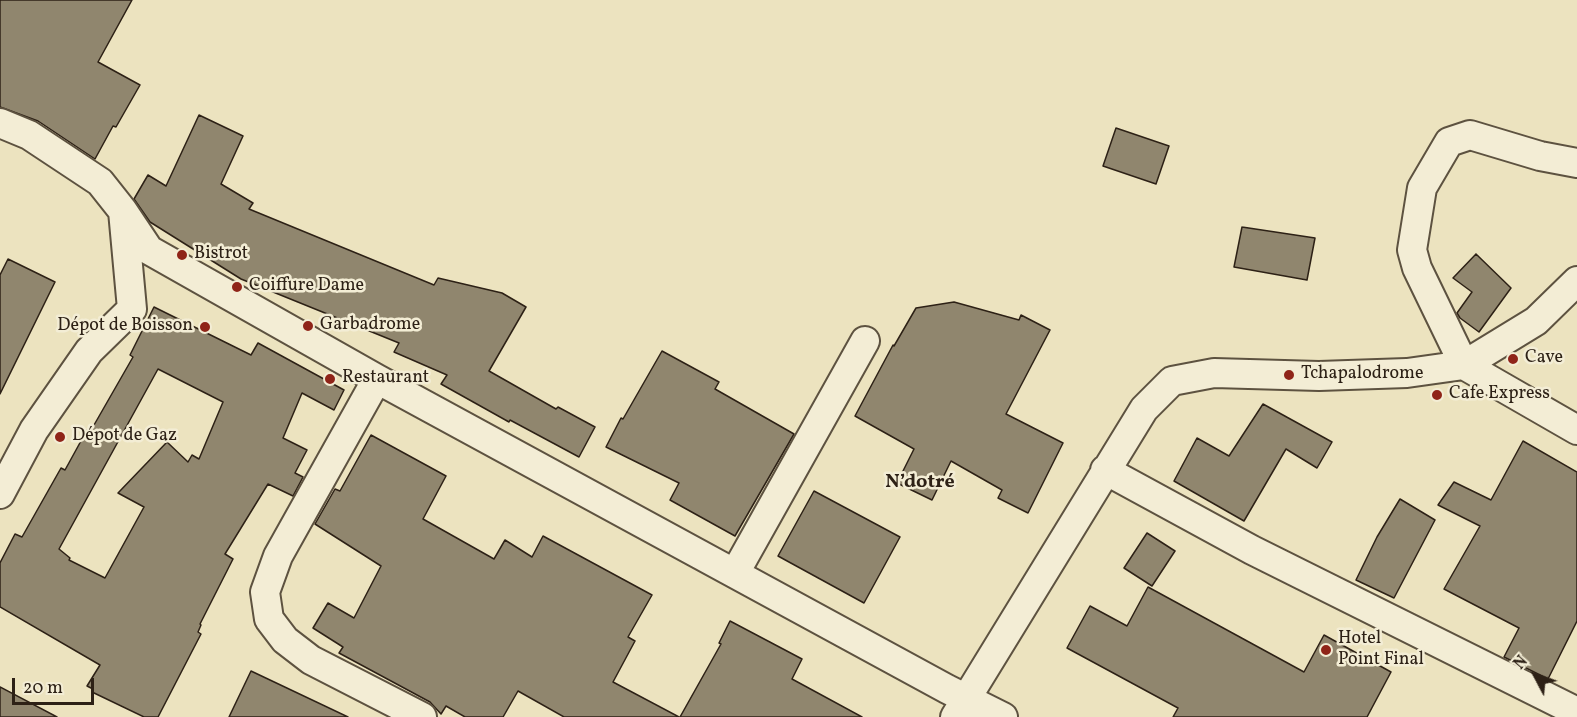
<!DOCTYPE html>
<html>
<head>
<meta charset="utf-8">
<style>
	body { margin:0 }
	#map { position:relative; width:1577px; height:717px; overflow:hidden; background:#ece3bf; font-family:Vollkorn,serif }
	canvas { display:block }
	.north { position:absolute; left:1505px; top:645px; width:60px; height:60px; -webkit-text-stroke:4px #f3edd5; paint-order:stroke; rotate:311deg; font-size:16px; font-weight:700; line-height:24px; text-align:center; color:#2d2116 }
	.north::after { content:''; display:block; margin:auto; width:21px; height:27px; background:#2d2116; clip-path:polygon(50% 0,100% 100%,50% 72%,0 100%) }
	.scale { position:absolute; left:12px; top:678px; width:82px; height:27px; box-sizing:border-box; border:3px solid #2d2116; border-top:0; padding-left:8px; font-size:18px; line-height:21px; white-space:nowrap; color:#2d2116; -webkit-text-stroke:4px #f3edd5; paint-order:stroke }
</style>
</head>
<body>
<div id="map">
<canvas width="1577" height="717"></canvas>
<div class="north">N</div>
<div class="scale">20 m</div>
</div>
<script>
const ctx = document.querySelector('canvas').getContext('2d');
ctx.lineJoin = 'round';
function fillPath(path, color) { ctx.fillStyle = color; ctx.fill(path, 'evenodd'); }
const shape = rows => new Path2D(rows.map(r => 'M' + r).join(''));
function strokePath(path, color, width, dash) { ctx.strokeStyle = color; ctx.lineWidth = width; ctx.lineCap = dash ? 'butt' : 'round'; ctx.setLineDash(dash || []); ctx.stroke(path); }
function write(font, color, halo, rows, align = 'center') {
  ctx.font = font + ' Vollkorn,serif'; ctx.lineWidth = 5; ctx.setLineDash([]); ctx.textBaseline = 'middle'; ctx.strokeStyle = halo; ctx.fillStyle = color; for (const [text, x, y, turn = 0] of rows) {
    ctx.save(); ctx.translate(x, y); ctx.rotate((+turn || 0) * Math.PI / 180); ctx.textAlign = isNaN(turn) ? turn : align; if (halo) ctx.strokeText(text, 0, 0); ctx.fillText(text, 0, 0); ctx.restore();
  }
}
const building = shape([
	[0,0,132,0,98,62,140,85,116,127,113,126,95,159,38,121,0,107,0,0],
	[199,115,243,136,221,184,253,203,249,209,434,285,438,278,502,293,526,307,489,371,556,409,558,407,595,427,579,457,510,420,509,422,441,384,447,375,394,352,399,343,241,279,150,222,134,199,148,175,166,186,199,115],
	[1116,128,1169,146,1156,184,1103,166,1116,128],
	[1242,227,1315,238,1307,280,1234,267,1242,227],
	[1476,254,1511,288,1479,332,1460,318,1457,313,1472,292,1453,278,1476,254],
	[8,259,55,282,0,394,0,275,8,259],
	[954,302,1019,320,1021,315,1050,330,1006,414,1063,443,1028,513,998,498,1002,490,951,461,932,500,897,483,914,449,855,416,893,345,894,346,916,308,954,302],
	[154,307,251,355,258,343,344,390,334,410,302,393,283,438,307,450,295,473,303,477,293,496,268,484,225,554,233,559,200,624,201,625,198,632,201,634,158,717,144,717,92,692,93,689,87,686,100,665,0,607,0,563,15,534,22,537,61,468,65,470,87,430,90,432,133,357,130,355,154,307],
	[158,369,223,402,199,459,192,455,188,462,167,442,118,493,144,507,105,578,69,560,70,558,59,549,158,369],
	[662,351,719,382,715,389,794,434,735,536,670,500,679,483,606,447,621,418,623,419,662,351],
	[1263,404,1332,442,1317,468,1286,449,1244,521,1174,481,1197,438,1229,456,1263,404],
	[371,435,446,476,423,519,494,559,505,540,532,557,543,536,652,595,628,637,635,641,613,682,679,717,564,717,518,691,503,717,465,717,446,706,441,714,430,702,339,653,343,647,313,628,328,603,354,618,381,566,315,524,335,489,340,491,371,435],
	[1523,441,1577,472,1577,621,1548,679,1504,657,1519,628,1444,589,1480,526,1438,505,1454,482,1491,500,1523,441],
	[814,491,900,537,864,603,778,556,814,491],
	[1400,499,1435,520,1394,598,1356,580,1377,537,1400,499],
	[1147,533,1175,551,1152,586,1124,568,1147,533],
	[1148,587,1304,672,1324,635,1391,672,1367,717,1173,717,1178,708,1067,648,1090,606,1127,626,1148,587],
	[730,621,802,659,792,679,862,717,680,717,721,644,719,643,730,621],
	[251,671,348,717,229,717,251,671],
	[0,687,57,717,0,717,0,687]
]);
const minor = shape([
	[0,123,29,135,100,182,123,211],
	[1577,163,1540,156,1470,135,1449,142,1422,188,1412,250,1417,268,1464,365,1577,430],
	[377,379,278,556,265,592,269,619,285,640,311,660,422,717],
	[1105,470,1252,550,1577,712],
	[0,494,34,430,89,351,132,309,123,211,149,250,377,379,947,689,1003,717],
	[735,573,865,341],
	[955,717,1144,409,1172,381,1214,373,1319,376,1407,373,1464,365,1536,321,1577,281]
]);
const markers = [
	[182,255,6,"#8f2418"],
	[237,287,6,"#8f2418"],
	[308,326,6,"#8f2418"],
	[205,327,6,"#8f2418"],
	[1513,359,6,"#8f2418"],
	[1289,375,6,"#8f2418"],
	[330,379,6,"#8f2418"],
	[1437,395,6,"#8f2418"],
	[60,437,6,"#8f2418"],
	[1326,650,6,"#8f2418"]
];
const poiNames = [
	["Bistrot",194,255],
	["Coiffure Dame",249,287],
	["Garbadrome",320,326],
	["Dépot de Boisson",193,327,"right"],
	["Cave",1525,359],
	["Tchapalodrome",1301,375],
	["Restaurant",342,379],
	["Cafe Express",1449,395],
	["Dépot de Gaz",72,437],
	["Hotel",1338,640],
	["Point Final",1338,661]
];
const neighbourhoodNames = [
	["N’dotré",920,483]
];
fillPath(building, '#90866e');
strokePath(building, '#2d2116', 1.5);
strokePath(minor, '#5d5240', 32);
strokePath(minor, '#f3edd5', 28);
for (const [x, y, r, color] of markers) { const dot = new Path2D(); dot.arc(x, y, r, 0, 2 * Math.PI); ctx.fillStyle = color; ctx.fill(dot); strokePath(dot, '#f3edd5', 2); }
write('18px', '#2d2116', '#f3edd5', poiNames, 'left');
write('bold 20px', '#2d2116', '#f3edd5', neighbourhoodNames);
</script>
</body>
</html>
